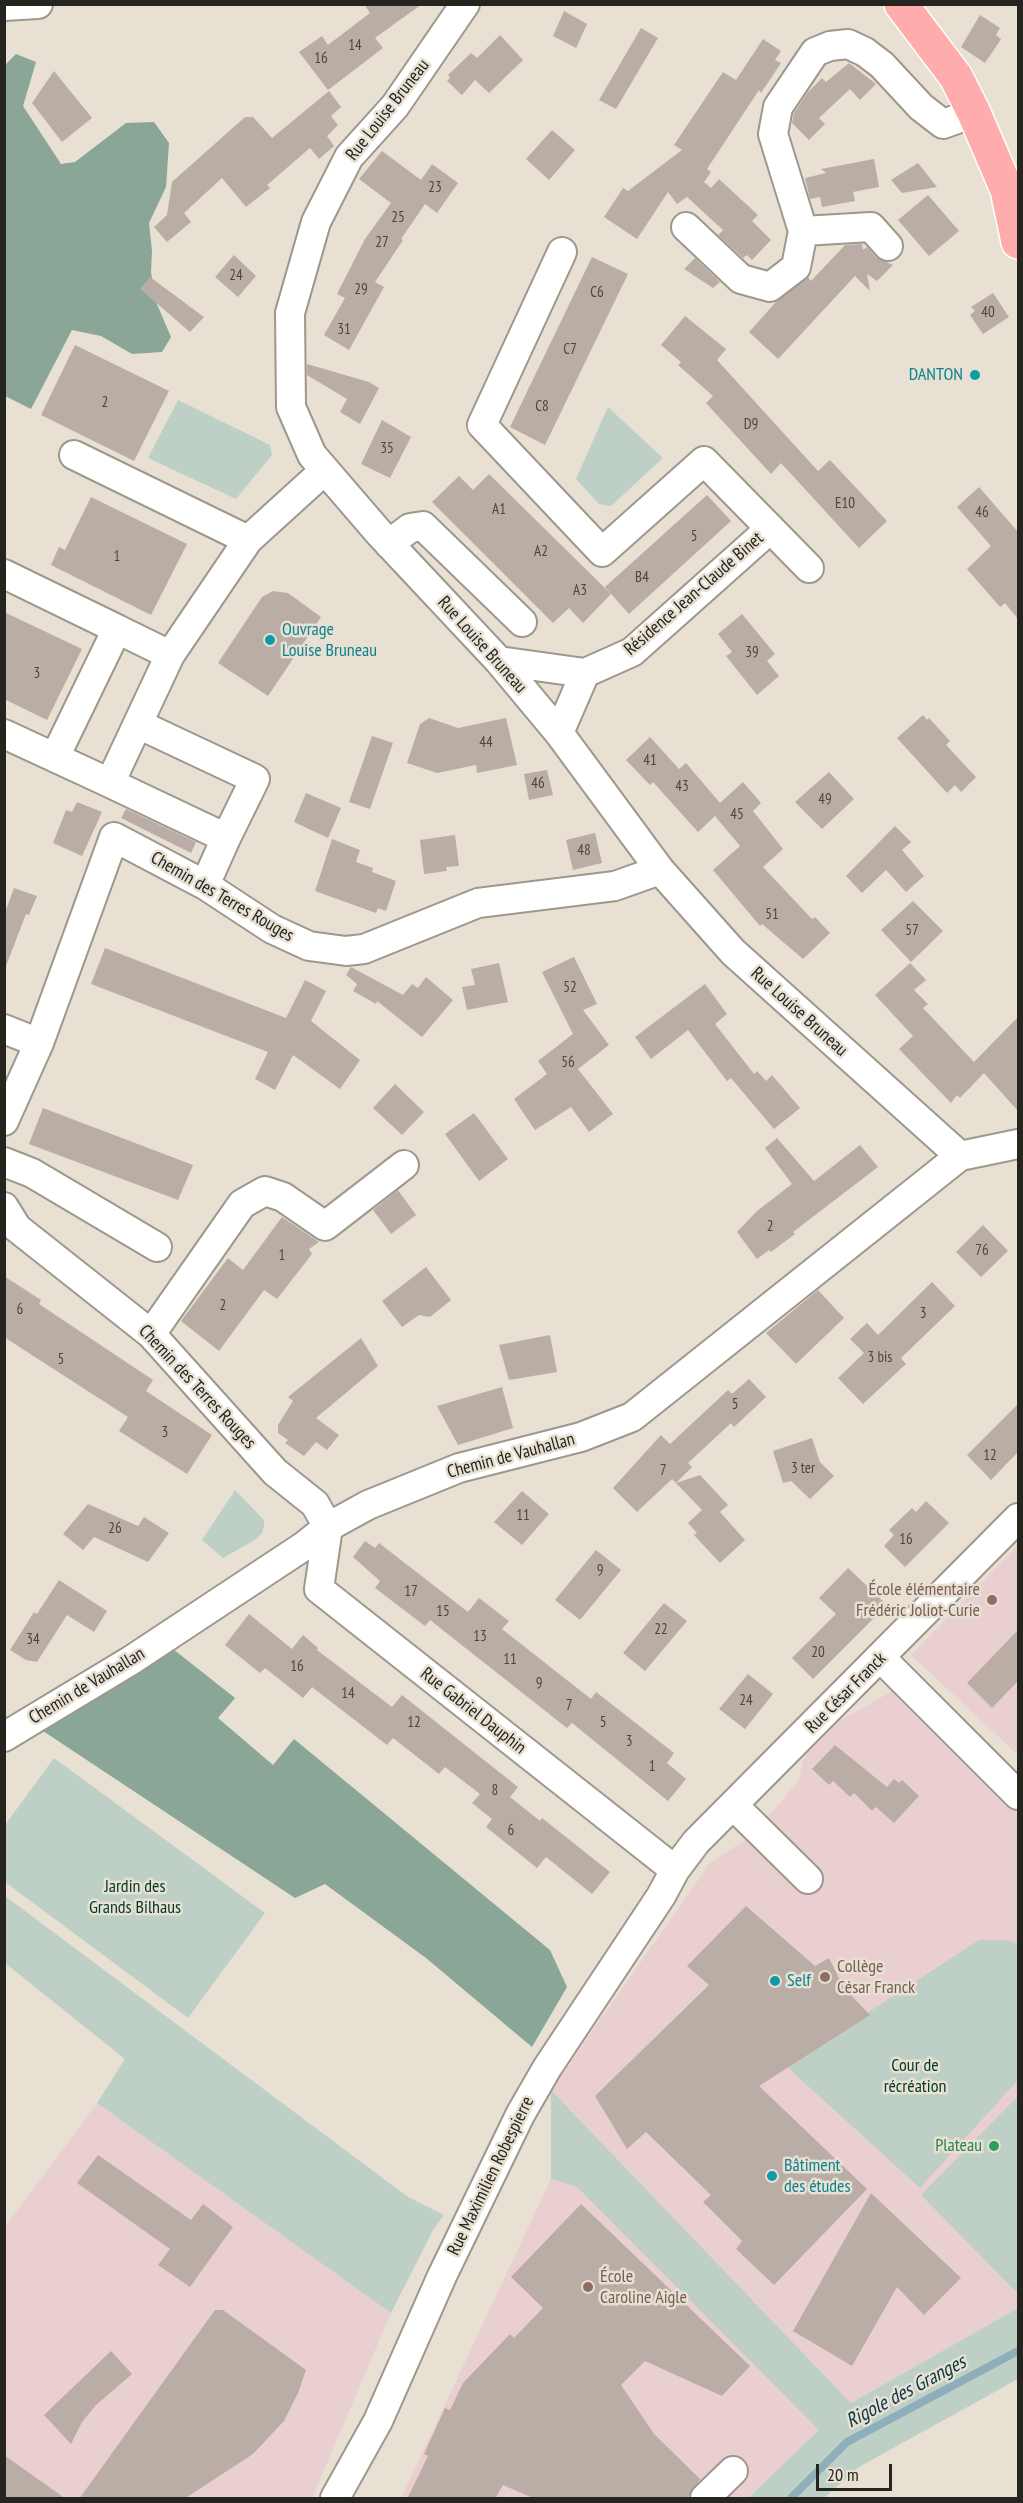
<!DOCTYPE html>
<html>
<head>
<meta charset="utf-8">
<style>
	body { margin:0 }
	#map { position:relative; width:1023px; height:2503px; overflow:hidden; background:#e7e0d3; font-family:"PT Sans Narrow",sans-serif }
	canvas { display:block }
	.frame { position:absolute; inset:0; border:6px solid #26241f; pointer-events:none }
	.scale { position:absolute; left:816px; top:2464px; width:76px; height:27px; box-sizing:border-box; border:3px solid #26241f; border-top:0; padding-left:8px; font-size:18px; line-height:21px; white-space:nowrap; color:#26241f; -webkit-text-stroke:4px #e7e0d3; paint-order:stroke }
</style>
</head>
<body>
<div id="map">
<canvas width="1023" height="2503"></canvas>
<div class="frame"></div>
<div class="scale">20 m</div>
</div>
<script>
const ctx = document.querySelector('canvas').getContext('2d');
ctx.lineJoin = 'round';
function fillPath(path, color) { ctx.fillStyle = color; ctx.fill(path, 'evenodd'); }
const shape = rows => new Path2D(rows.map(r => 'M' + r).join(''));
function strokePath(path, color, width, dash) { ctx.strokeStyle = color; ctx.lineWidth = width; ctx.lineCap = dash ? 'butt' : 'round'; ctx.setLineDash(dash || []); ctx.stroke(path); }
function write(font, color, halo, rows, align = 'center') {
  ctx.font = font + ' "PT Sans Narrow",sans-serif'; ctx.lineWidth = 5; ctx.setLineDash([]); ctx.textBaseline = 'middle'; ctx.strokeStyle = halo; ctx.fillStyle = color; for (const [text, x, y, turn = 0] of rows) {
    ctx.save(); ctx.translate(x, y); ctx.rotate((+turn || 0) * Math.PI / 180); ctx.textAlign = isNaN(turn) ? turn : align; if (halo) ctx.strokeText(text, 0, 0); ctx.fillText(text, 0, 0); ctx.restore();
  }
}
const industrial = shape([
	[1018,1545,1018,1755,911,1655],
	[901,1686,1018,1805,1018,2308,851,2403,551,2090,710,1863,751,1836,798,1782,804,1757,841,1720],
	[97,2103,391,2313,312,2498,5,2498,5,2227],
	[551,2179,577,2187,820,2430,748,2498,401,2498]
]);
const green = shape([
	[178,400,270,445,272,455,236,499,148,458],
	[608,407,663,458,611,506,599,504,576,479],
	[235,1490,264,1520,264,1526,262,1533,255,1540,223,1558,202,1540],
	[54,1758,265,1913,188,2018,5,1882,5,1825],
	[5,1896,408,2197,444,2215,433,2230,391,2313,97,2103,125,2059,5,1963],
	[979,1940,1006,1940,1018,1944,1018,2080,920,2188,786,2066],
	[551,2090,851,2403,1018,2308,1018,2379,859,2467,824,2498,748,2498,819,2430,577,2187,551,2179],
	[1018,2096,1018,2289,1016,2292,921,2195]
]);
const forest = shape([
	[16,54,36,62,23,106,61,164,75,162,126,123,154,122,169,143,166,187,149,223,152,251,151,272,156,302,171,337,162,352,132,354,101,336,72,330,31,409,5,396,4,66],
	[173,1649,235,1698,218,1718,273,1765,294,1739,550,1950,567,1987,532,2047,426,1958,325,1884,295,1898,43,1731]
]);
const stream = shape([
	[791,2498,847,2442,1018,2351]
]);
const building = shape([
	[364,4,422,4,375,38,383,48,328,90,299,52,322,36,328,45,370,13],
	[564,11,587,24,576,48,553,36],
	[980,15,1000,28,996,35,1001,39,985,63,961,47],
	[641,28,658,38,616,109,599,100],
	[500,35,523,60,489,93,475,80,462,95,447,81,450,78,448,75,471,53,477,58],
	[763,39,781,51,775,60,781,63,761,93,759,90,707,169,711,172,704,182,711,188,719,179,758,215,752,221,771,240,752,260,747,255,743,258,718,235,723,230,687,197,677,204,668,192,637,239,604,217,623,188,628,191,682,150,674,145,723,72,736,80],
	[849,63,876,84,860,100,850,89,819,118,825,124,809,140,792,123,794,113,808,92,822,78,826,82],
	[54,71,92,118,62,142,32,103],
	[329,91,341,107,331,116,338,125,327,136,334,146,319,159,310,148,267,185,270,188,246,207,222,178,184,213,191,222,167,242,154,227,167,215,172,182,245,117,253,117,272,138],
	[552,130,575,150,549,180,526,159],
	[382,151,421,180,432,164,458,183,437,213,425,204,401,239,403,240,375,282,384,287,349,350,324,335,345,298,337,294,365,239,391,203,359,179],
	[874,159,879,187,853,192,855,201,822,207,820,197,810,199,805,178,826,173,821,169],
	[918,163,937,187,902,193,891,180],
	[928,195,959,231,929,256,898,220],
	[862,244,863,250,867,247,876,257,893,265,877,281,867,274,870,291,855,276,778,359,749,332,776,302,808,277,811,281,845,245],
	[234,255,256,276,238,297,215,277],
	[592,257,628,274,545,445,510,427],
	[695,258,720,282,713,288,684,269],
	[150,277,204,317,190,332,140,289],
	[993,293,1009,317,983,334,970,315,975,311,971,307],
	[685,316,726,349,717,360,818,471,830,460,887,521,859,548,781,463,771,474,706,403,713,396,678,365,681,362,661,345],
	[75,345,169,391,134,461,41,415],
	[307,364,369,382,379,388,360,424,340,412,347,399,307,375],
	[382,420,411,437,390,478,361,464],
	[489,474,611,594,583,623,569,608,553,623,432,502,459,476,473,490],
	[979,487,1018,532,1018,619,1005,603,1000,607,967,569,991,546,957,507],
	[707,495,731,521,629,614,605,587],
	[91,497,187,544,151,615,51,565,59,547,65,550],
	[273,591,288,593,321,617,268,696,218,663,262,597],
	[4,612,82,649,47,720,4,699],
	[742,614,775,654,767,661,779,676,757,695,726,656,732,652,718,634],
	[923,715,927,720,929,718,950,741,946,745,976,777,961,792,955,785,947,793,897,738],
	[429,718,458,728,506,718,517,765,477,773,476,765,437,773,407,763,420,724],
	[372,736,393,743,370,809,349,802],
	[650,737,679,769,686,763,720,803,743,782,761,803,753,811,783,849,763,867,812,919,815,917,830,933,803,959,762,924,760,926,713,870,740,846,715,816,698,832,653,782,650,785,626,760],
	[547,770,553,795,529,800,524,774],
	[829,772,854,799,822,829,795,802],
	[306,793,341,808,328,838,294,822],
	[77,802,102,812,82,856,53,843,66,810,72,812],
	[126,809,196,842,191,853,121,818],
	[895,826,911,842,902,850,924,876,906,892,886,870,862,893,846,876],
	[595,833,602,863,573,870,566,840],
	[455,835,459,866,446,867,447,871,424,874,420,840],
	[332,839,360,850,356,862,373,868,372,872,396,881,386,911,378,908,376,913,315,891],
	[14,888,37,896,29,915,26,914,6,966,4,915],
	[913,901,943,931,911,962,881,930],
	[105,948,286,1018,305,980,326,991,311,1021,360,1060,340,1089,293,1055,275,1090,255,1079,268,1052,91,984],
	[574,957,597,1004,583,1010,609,1045,578,1069,613,1114,589,1132,571,1107,535,1130,514,1099,547,1074,538,1061,573,1034,542,972],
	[499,963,508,1002,467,1010,462,987,475,985,471,969],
	[910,963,926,980,914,990,928,1004,923,1008,974,1062,1018,1017,1018,1111,984,1073,960,1098,957,1095,951,1103,899,1049,913,1036,875,995],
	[351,967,403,995,412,984,418,988,426,977,453,1000,422,1037,377,1001,376,1004,353,991,357,984,346,975],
	[705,984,727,1014,715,1024,754,1074,757,1071,766,1081,772,1075,800,1108,774,1129,731,1078,727,1081,688,1030,651,1059,635,1037],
	[395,1084,424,1112,402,1135,373,1108],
	[43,1108,193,1165,178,1200,29,1144],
	[474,1113,508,1159,479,1181,445,1134],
	[777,1138,814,1181,860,1145,878,1167,793,1232,795,1234,771,1252,769,1250,757,1259,737,1232,757,1211,792,1184,765,1148],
	[398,1190,416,1215,391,1234,373,1210],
	[282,1217,319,1242,309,1249,312,1254,277,1299,264,1290,219,1351,181,1321,228,1258,243,1270],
	[983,1225,1008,1251,981,1277,956,1252],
	[426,1267,451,1300,430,1317,419,1315,402,1327,382,1301],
	[4,1276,41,1300,39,1304,153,1380,146,1391,212,1435,187,1474,119,1431,128,1417,4,1337],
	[932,1282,955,1306,901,1358,906,1364,863,1404,838,1378,864,1353,850,1339,867,1323,878,1335],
	[818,1290,844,1318,796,1364,766,1333],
	[550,1335,557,1372,509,1380,499,1345],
	[361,1338,378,1366,316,1418,339,1435,327,1450,316,1442,304,1456,285,1443,288,1440,278,1433,278,1425,293,1401,288,1397],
	[749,1379,766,1397,734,1427,731,1423,688,1463,692,1467,676,1483,672,1479,637,1512,613,1488,661,1435,670,1444,728,1390,732,1394],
	[502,1387,513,1428,458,1445,437,1406],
	[1018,1404,1018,1452,991,1480,967,1455],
	[812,1438,820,1462,834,1476,810,1499,791,1481,783,1483,773,1451],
	[700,1475,728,1505,720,1512,745,1540,720,1563,694,1535,697,1533,688,1523,702,1510,676,1483],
	[522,1491,549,1514,522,1545,494,1522],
	[926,1501,949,1523,905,1567,884,1546,894,1535,889,1530,912,1508,916,1512],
	[88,1504,138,1526,144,1517,169,1533,148,1562,94,1537,83,1550,63,1534],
	[365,1541,375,1548,379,1543,468,1612,479,1598,509,1621,502,1629,591,1699,596,1692,674,1753,667,1763,686,1779,668,1801,572,1723,567,1728,430,1620,425,1626,375,1588,380,1581,353,1557],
	[596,1550,621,1570,580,1620,555,1600],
	[848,1568,887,1605,813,1679,792,1658,836,1614,819,1598],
	[59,1580,107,1611,94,1632,67,1615,37,1662,26,1660,10,1650,34,1612,37,1614],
	[664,1603,687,1621,645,1671,623,1653],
	[249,1614,292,1649,303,1635,318,1648,317,1650,392,1707,402,1695,518,1787,510,1797,540,1821,542,1818,610,1872,592,1894,546,1857,537,1868,486,1827,492,1819,472,1803,480,1794,445,1767,439,1774,393,1738,387,1745,312,1687,303,1698,265,1668,260,1673,225,1645],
	[1018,1630,1018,1681,992,1708,967,1683],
	[748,1674,773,1694,745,1729,719,1709],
	[835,1745,887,1787,894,1779,899,1783,902,1780,919,1796,894,1823,876,1807,872,1811,854,1793,850,1797,833,1781,829,1785,812,1769],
	[746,1906,815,1966,829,1958,844,1988,870,2015,759,2086,867,2189,774,2285,736,2249,742,2241,703,2202,711,2195,646,2132,627,2149,595,2096,709,1985,687,1966],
	[98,2155,191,2220,203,2204,233,2227,190,2287,158,2265,170,2249,77,2183],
	[871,2193,961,2278,924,2315,897,2287,852,2366,793,2331],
	[581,2204,750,2366,722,2396,645,2361,621,2385,654,2434,700,2479,687,2499,535,2499,503,2485,495,2499,407,2499,428,2456,424,2454,445,2408,450,2410,463,2383,510,2334,514,2338,543,2308,511,2277],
	[215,2310,223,2310,306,2370,298,2393,284,2421,253,2454,184,2499,79,2499],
	[111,2351,132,2374,96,2405,82,2422,71,2444,44,2415],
	[4,2455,66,2499,4,2499]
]);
const minor = shape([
	[465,4,395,106,349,157,316,222,290,313,291,407,312,455,380,534,499,661,559,733,660,870,733,952,960,1156,1018,1144],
	[4,6,38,4],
	[686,227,741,279,770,287,796,267,803,231,773,134,778,107,815,52,830,46,848,44,865,52,882,65,921,107,943,124,974,113],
	[803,231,871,227,888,246],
	[562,252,482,425,602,552,704,461,809,568],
	[74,455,248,540],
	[389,544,410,528,423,526,522,622],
	[4,574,117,629],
	[170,655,248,540,325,470],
	[499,661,585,673,632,652,770,529],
	[559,733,585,673],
	[4,734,110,783,170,655,117,629,55,757],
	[110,783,226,838,255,779,138,724],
	[205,885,226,838],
	[4,1029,39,1043],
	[4,1121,39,1043,114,837,205,885,272,929,309,946,346,951,364,949,478,903,615,886,660,870],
	[4,1162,32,1173,157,1247],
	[4,1207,17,1228,151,1334,275,1472,315,1504,328,1527,319,1589,675,1870],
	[151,1334,242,1204,265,1191,283,1197,325,1226,404,1165],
	[881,1658,1018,1795],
	[4,1737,130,1661,304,1546,328,1527,368,1505,459,1468,581,1437,632,1417,960,1156],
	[733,1805,808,1879],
	[335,2498,378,2421,442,2276,520,2115,547,2068,661,1896,675,1870,696,1842,1018,1518],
	[705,2498,733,2471]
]);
const major = shape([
	[901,4,956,77,974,113,1007,190,1018,242]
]);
const markers = [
	[975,375,6,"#0f9aa8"],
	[270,640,6,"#0f9aa8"],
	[992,1600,6,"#8d6e63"],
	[825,1977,6,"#8d6e63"],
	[775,1981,6,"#0f9aa8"],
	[994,2146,6,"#2e9e5b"],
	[772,2176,6,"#0f9aa8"],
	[588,2287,6,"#8d6e63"]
];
const numberNames = [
	["14",355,46],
	["16",321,59],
	["23",435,188],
	["25",398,218],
	["27",382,243],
	["24",236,276],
	["29",361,290],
	["C6",597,293],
	["40",988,313],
	["31",344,330],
	["C7",570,350],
	["2",105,403],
	["C8",542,407],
	["D9",751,425],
	["35",387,449],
	["E10",845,504],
	["A1",499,510],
	["46",982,513],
	["5",694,537],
	["A2",541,552],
	["1",117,557],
	["B4",642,578],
	["A3",580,591],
	["39",752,653],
	["3",37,674],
	["44",486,743],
	["41",650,761],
	["46",538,784],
	["43",682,787],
	["49",825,800],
	["45",737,815],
	["48",584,851],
	["51",772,915],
	["57",912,931],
	["52",570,988],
	["56",568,1063],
	["2",770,1227],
	["76",982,1251],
	["1",282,1256],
	["2",223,1306],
	["6",20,1310],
	["3",923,1314],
	["3 bis",880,1358],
	["5",61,1360],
	["5",735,1405],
	["3",165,1433],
	["12",990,1456],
	["3 ter",803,1469],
	["7",663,1471],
	["11",523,1516],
	["26",115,1529],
	["16",906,1540],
	["9",600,1571],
	["17",411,1592],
	["15",443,1612],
	["22",661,1630],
	["13",480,1637],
	["34",33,1640],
	["20",818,1653],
	["11",510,1660],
	["16",297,1667],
	["9",539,1684],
	["14",348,1694],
	["24",746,1701],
	["7",569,1706],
	["12",414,1723],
	["5",603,1723],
	["3",629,1742],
	["1",652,1767],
	["8",495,1791],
	["6",511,1831]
];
const streetNames = [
	["Rue Louise Bruneau",388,110,-52],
	["Résidence Jean-Claude Binet",694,594,-41],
	["Rue Louise Bruneau",482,645,48],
	["Chemin des Terres Rouges",222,897,30],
	["Rue Louise Bruneau",799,1012,42],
	["Chemin des Terres Rouges",197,1387,47],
	["Chemin de Vauhallan",511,1456,-15],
	["Chemin de Vauhallan",87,1686,-31],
	["Rue César Franck",846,1693,-45],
	["Rue Gabriel Dauphin",473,1711,38],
	["Rue Maximilien Robespierre",491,2176,-64]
];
const cultureNames = [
	["DANTON",963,375,"right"],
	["Ouvrage",282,630],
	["Louise Bruneau",282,651],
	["Self",787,1981],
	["Bâtiment",784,2166],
	["des études",784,2187]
];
const educationNames = [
	["École élémentaire",980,1590,"right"],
	["Frédéric Joliot-Curie",980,1611,"right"],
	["Collège",837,1967],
	["César Franck",837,1988],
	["École",600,2277],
	["Caroline Aigle",600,2298]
];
const parkNames = [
	["Jardin des",135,1887],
	["Grands Bilhaus",135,1908],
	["Cour de",915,2066],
	["récréation",915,2087]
];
const leisureNames = [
	["Plateau",982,2146]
];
const waterNames = [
	["Rigole des Granges",906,2392,-28]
];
fillPath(industrial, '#eacfd1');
fillPath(green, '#bed0c6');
fillPath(forest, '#89a696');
strokePath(stream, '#8eaebb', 8);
fillPath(building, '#baada5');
strokePath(minor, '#9e988c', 32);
strokePath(major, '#fff', 36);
strokePath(minor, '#fff', 28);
strokePath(major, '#feacac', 33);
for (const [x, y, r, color] of markers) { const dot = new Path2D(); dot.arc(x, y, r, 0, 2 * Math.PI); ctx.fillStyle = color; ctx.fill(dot); strokePath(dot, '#e7e0d3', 2); }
write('15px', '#4b4640', null, numberNames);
write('18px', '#26241f', '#e7e0d3', streetNames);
write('18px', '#0d838f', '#e7e0d3', cultureNames, 'left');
write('18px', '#785e54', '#e7e0d3', educationNames, 'left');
write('18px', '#003a23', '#e7e0d3', parkNames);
write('18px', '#27864d', '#e7e0d3', leisureNames, 'right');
write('italic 20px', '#063747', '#e7e0d3', waterNames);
</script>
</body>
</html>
